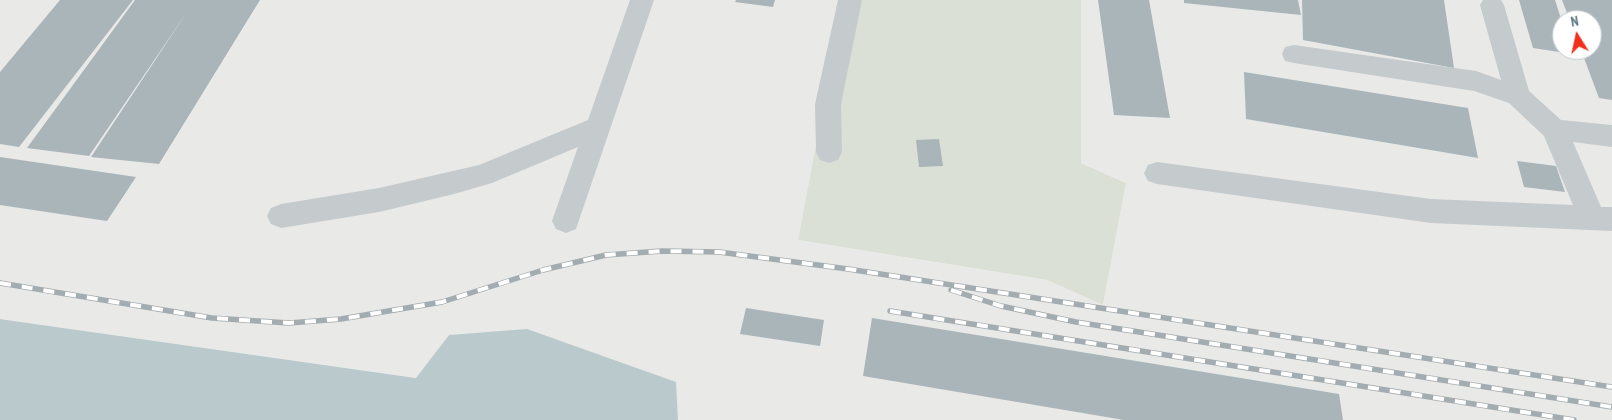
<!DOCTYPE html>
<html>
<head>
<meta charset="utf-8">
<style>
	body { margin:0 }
	#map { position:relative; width:1612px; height:420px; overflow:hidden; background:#f8f8f5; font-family:"PT Sans Narrow",sans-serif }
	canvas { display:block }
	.north { position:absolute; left:1552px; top:10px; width:50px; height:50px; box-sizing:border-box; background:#fff; border:1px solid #bfc9cd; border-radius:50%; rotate:350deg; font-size:14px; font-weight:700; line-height:20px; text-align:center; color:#607882 }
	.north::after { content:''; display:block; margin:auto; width:18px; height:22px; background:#f22f1b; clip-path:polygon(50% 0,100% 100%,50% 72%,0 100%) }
</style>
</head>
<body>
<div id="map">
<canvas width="1612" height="420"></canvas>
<div class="north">N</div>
</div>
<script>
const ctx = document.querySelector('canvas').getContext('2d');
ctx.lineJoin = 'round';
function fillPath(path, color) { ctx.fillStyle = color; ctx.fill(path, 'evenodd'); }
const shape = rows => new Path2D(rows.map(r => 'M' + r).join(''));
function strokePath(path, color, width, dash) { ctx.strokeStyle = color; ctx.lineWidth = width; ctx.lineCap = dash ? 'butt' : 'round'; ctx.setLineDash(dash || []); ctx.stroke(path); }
const built = shape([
	[0,0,843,0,798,240,1047,280,1103,305,1126,183,1081,163,1081,0,1612,0,1612,420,678,420,675,382,449,335,417,378,0,319],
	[1562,20,1592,20,1592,50,1562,50]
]);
const green = shape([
	[843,0,1081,0,1081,163,1126,183,1103,305,1047,280,798,240]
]);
const water = shape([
	[0,319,416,378,449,335,527,329,676,382,678,420,0,420]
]);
const building = shape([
	[60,0,133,0,19,147,0,144,0,72],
	[135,0,260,0,159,164,91,157,187,12,89,156,27,148],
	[736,0,775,0,773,7,735,2],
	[1098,0,1149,0,1170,118,1114,115],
	[1184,0,1298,0,1301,15,1184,3],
	[1302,0,1444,0,1454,68,1303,40],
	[1519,0,1555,0,1562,22,1562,50,1571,50,1572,54,1533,48],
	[1562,0,1612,0,1612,100,1599,98,1581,50,1592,50,1592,20,1570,20],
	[1244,72,1468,108,1478,158,1246,119],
	[939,139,943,166,919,167,916,140],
	[0,157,136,177,107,221,0,205],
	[1517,161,1556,166,1565,192,1524,187],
	[746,308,824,320,820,346,740,334],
	[872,318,1339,394,1343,420,1124,420,863,376]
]);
const minor = shape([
	[630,0,654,0,576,229,566,233,556,229,552,221,578,147,492,183,454,194,379,212,281,228,271,224,267,216,271,208,281,204,379,188,479,165,588,120,630,0],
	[838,0,862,0,841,104,842,152,838,160,829,163,820,160,816,152,815,104,838,0],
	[1483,0,1501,0,1504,5,1529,91,1561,120,1612,125,1612,147,1573,142,1601,207,1612,207,1612,231,1431,223,1157,184,1148,181,1144,173,1148,165,1157,162,1431,199,1573,205,1544,136,1509,103,1474,91,1294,63,1285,61,1282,54,1285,47,1294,45,1476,71,1501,80,1480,5,1483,0]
]);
const rail = shape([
	[0,283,212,318,289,323,341,319,442,302,543,270,606,255,662,251,719,252,848,269,1612,387],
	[951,290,1001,306,1076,322,1612,407],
	[890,311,1574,420]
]);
fillPath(built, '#e9e9e8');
fillPath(green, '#dae0d5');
fillPath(water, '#bacacc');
fillPath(building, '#a9b5b9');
fillPath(minor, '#c5cacd');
strokePath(rail, '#a3acb0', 5.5);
strokePath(rail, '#fff', 4, [11]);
</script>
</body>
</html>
